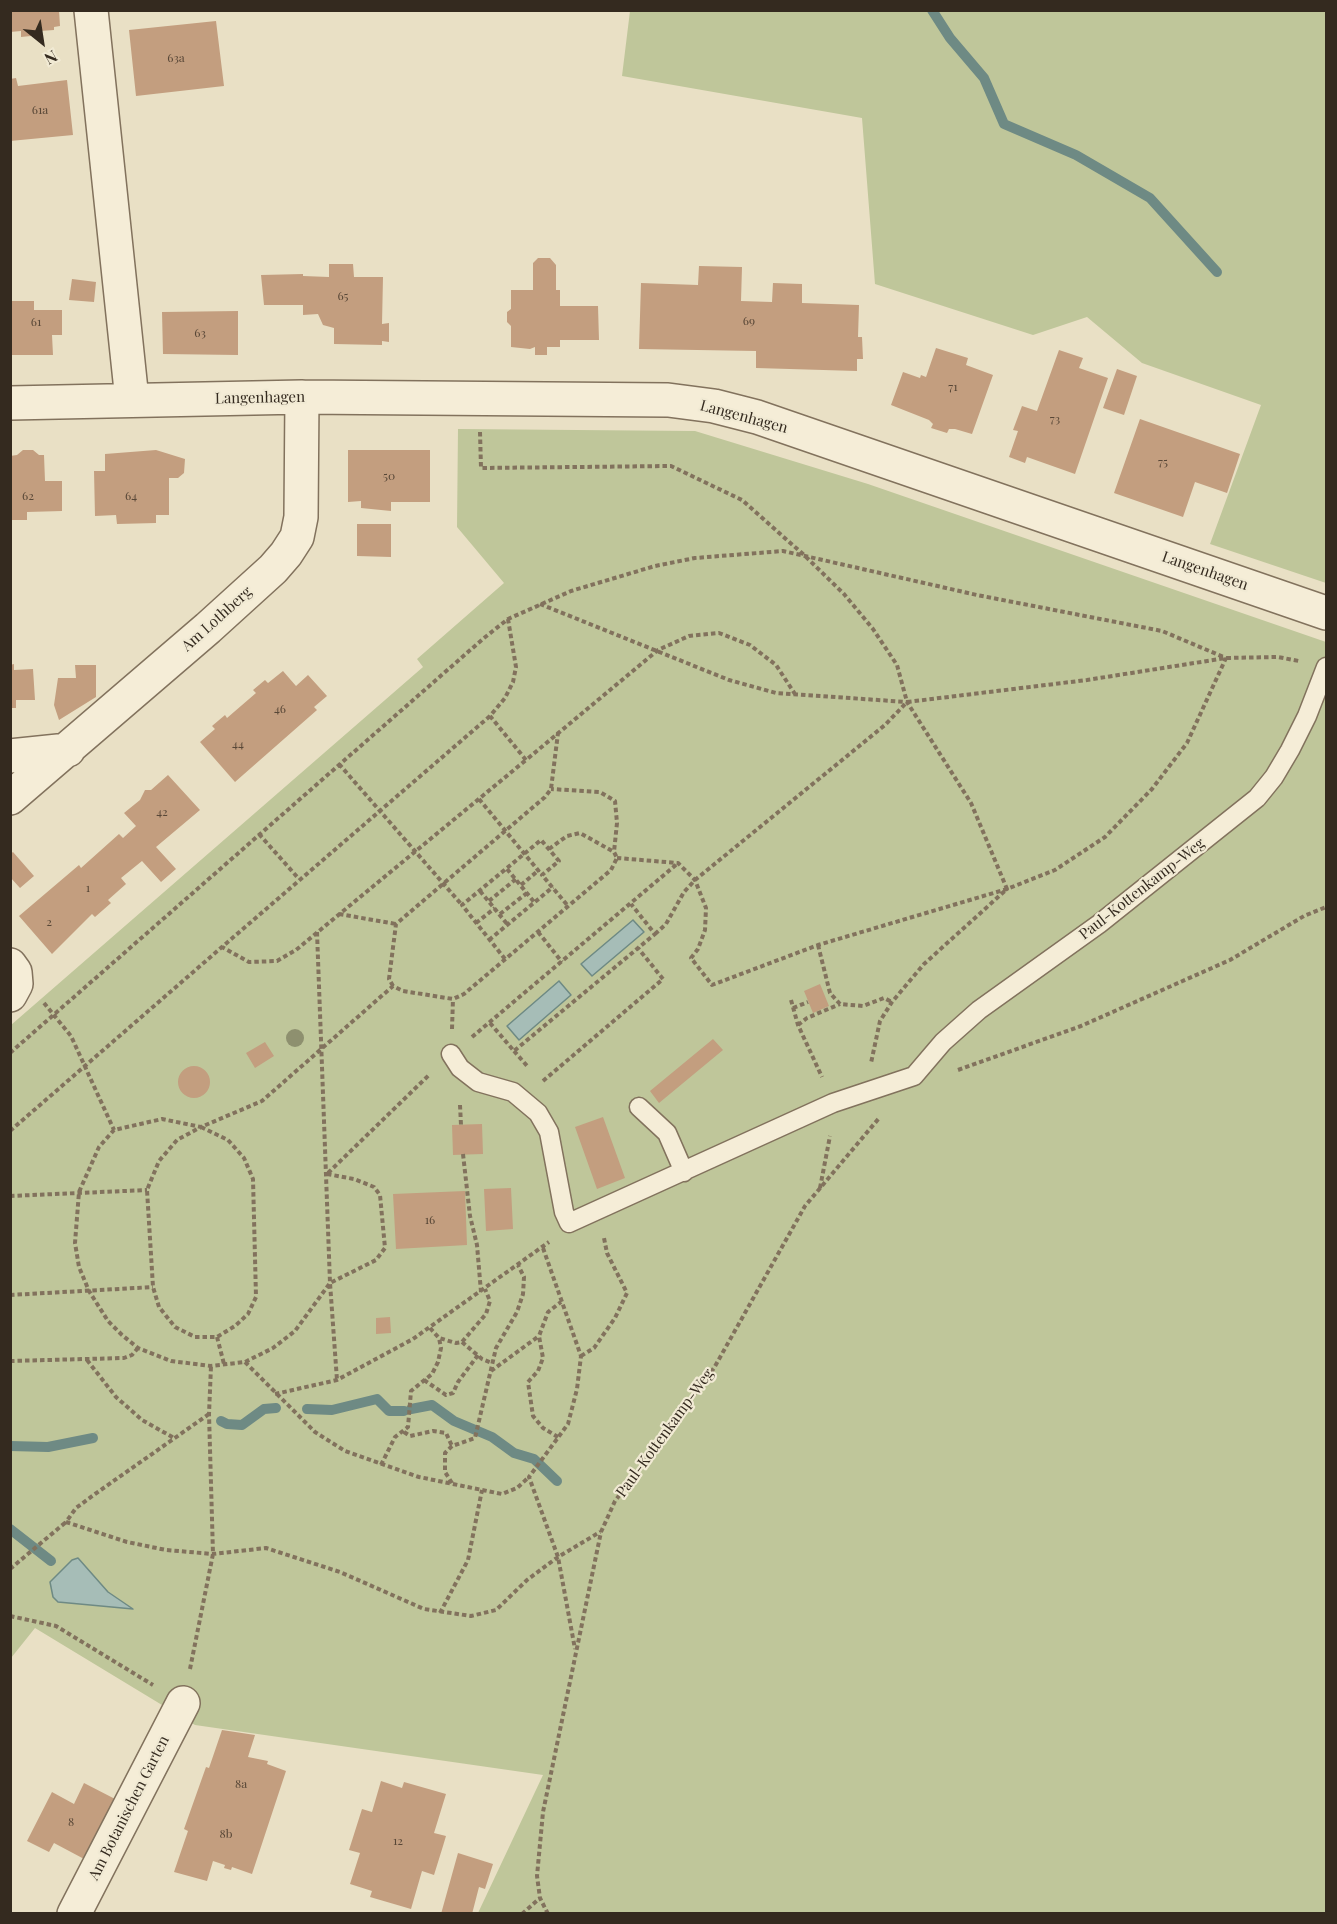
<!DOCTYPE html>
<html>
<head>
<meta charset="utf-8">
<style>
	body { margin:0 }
	#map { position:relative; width:1337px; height:1924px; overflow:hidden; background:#e9e0c5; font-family:"Playfair Display",serif }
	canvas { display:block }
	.frame { position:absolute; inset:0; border:12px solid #342a1f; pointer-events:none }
	.north { position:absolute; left:12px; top:12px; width:60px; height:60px; -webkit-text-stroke:4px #f1ead4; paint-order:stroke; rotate:150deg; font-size:16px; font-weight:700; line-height:24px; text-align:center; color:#342a1f }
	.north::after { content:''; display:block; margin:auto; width:21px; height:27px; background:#342a1f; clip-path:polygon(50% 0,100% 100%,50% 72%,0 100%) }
</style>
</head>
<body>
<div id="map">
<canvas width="1337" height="1924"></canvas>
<div class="frame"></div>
<div class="north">N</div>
</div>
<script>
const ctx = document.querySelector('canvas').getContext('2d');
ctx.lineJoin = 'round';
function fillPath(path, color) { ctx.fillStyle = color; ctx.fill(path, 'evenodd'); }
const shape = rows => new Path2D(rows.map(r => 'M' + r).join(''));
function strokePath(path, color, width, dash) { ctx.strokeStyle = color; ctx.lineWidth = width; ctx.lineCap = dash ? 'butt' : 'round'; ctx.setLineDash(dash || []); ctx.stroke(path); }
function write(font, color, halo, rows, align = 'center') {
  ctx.font = font + ' "Playfair Display",serif'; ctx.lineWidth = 4.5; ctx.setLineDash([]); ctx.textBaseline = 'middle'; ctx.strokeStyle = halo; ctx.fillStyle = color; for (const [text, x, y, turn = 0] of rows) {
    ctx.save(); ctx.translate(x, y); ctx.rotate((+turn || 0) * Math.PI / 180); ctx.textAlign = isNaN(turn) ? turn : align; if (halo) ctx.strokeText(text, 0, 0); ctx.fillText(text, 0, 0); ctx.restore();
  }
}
const green = shape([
	[630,11,1326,11,1326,583,1210,544,1261,405,1142,363,1087,317,1033,335,875,284,862,118,622,76],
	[458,429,695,431,868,484,1326,642,1326,1913,478,1913,543,1775,195,1725,35,1628,11,1658,11,1025,423,667,417,659,504,583,457,527]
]);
const water = shape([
	[633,920,644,932,592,976,581,964,633,920],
	[559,981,571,995,519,1040,507,1026,559,981],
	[78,1558,108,1592,133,1609,58,1602,53,1597,50,1582,72,1560,78,1558]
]);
const stream = shape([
	[932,10,950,38,984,78,1004,124,1076,155,1150,198,1217,272],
	[307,1409,332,1410,377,1399,389,1411,404,1411],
	[411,1409,432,1405,454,1421,492,1437,514,1453,534,1459,557,1481],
	[221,1421,227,1424,242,1425,264,1409,276,1408],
	[10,1446,48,1447,93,1438],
	[10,1529,51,1561]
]);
const building = shape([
	[10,10,59,10,60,26,54,27,54,30,40,31,41,35,21,37,21,31,10,32],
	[216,21,224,86,136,96,129,30],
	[16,78,18,86,67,80,73,135,10,141,10,79],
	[538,258,550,258,556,265,556,290,560,290,560,306,598,306,599,340,560,340,560,347,547,347,547,355,535,355,535,347,530,349,511,347,511,326,507,322,507,312,511,309,511,290,533,290,533,263],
	[329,264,353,264,354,277,383,277,382,324,389,323,389,342,382,341,382,345,334,344,334,328,323,325,318,314,303,315,303,305,264,305,261,275,303,274,303,276,329,277],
	[699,266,742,267,741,301,772,302,773,283,802,284,802,303,859,305,858,337,862,337,863,359,857,359,857,371,756,368,756,351,639,349,641,283,698,285],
	[72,279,96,282,94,302,69,300],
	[10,301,34,301,34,310,62,310,62,335,52,335,53,355,10,355],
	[238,311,238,355,163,354,162,312],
	[936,348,968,358,966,365,993,375,972,434,955,429,949,429,947,433,931,428,933,424,929,420,891,405,903,372,920,378,921,375,926,377],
	[1059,350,1083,358,1079,368,1108,378,1075,474,1027,457,1025,463,1009,457,1018,431,1013,430,1022,406,1037,411],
	[1117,369,1137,376,1124,415,1103,408],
	[1140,419,1240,454,1227,493,1195,482,1183,517,1114,493],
	[23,450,33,450,39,455,44,455,45,481,62,481,62,511,27,512,27,520,10,520,10,456,17,455],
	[156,450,185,459,184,473,178,478,169,478,169,515,156,515,156,523,117,524,116,515,95,516,94,471,105,471,105,454],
	[348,450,430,450,430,502,391,502,391,511,361,508,361,501,348,502],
	[357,524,391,524,391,557,357,556],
	[14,664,14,670,33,669,35,700,16,700,16,708,10,708,10,665],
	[75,665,96,665,96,697,59,720,54,705,58,678,76,678],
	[283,671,296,686,308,675,327,696,314,707,317,710,235,782,200,742,215,729,212,726,225,715,227,718,256,693,253,690,265,680,268,683],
	[168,775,200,810,156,847,176,869,161,882,142,861,121,878,126,884,108,900,111,903,95,917,92,914,52,954,19,916,79,865,81,868,119,834,123,838,136,826,124,813,140,800,145,790,151,790],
	[13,852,34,876,20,888,10,877,10,854],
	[820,984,829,1006,813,1013,804,991],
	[713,1039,723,1050,659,1103,650,1091],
	[265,1042,274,1056,255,1068,246,1053],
	'178 1082a16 16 0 1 1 32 0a16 16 0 1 1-32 0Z',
	[603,1117,625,1178,597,1189,575,1127],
	[482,1124,483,1154,453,1155,452,1125],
	[511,1188,513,1229,486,1231,484,1189],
	[465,1191,467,1245,396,1249,393,1194],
	[390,1317,391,1333,376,1334,376,1318],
	[222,1730,255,1735,248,1757,268,1761,267,1764,286,1771,252,1874,232,1867,231,1870,224,1868,225,1865,213,1861,207,1881,174,1872,188,1831,184,1829,206,1767,209,1768],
	[381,1781,402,1788,404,1782,446,1794,434,1833,446,1836,443,1846,434,1875,422,1871,411,1909,370,1897,372,1891,350,1884,360,1853,349,1850,362,1809,372,1812],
	[84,1783,117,1800,86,1860,54,1843,49,1852,27,1841,52,1792,74,1804],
	[458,1853,493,1864,485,1889,479,1887,472,1914,441,1914]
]);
const path = shape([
	[480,432,481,468,671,466,742,500,804,555,844,594,873,629,897,665,907,702],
	[540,604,729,680,776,693,907,702,971,803,1007,889,924,964,892,1002,880,1021,871,1063],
	[508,619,516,667,513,682,505,698,490,716,526,760,658,650,689,636,719,633,750,645,776,665,795,694],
	[490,716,222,947,249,962,277,961,296,950,526,760],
	[339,764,462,905],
	[479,799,542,875],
	[259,834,299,879],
	[549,849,567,836,580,833,614,852],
	[507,869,535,903],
	[521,885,539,870],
	[480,891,508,925],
	[489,901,516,879],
	[339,914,396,924],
	[500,914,527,893],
	[476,923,495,908],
	[317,932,330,1283,337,1380],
	[538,932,562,962],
	[655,934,666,924,684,892,695,880,885,725,907,702,1087,680,1226,658,1278,657,1299,661],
	[489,940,553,887],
	[818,945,830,993,840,1004,863,1006,884,998,892,1002],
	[505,959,462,905,541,840,559,861,542,875,568,906],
	[393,986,389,979,396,924,545,797,551,789,558,733],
	[791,1000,798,1025,822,1077],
	[44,1003,71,1036,114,1130],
	[793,1008,808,1002],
	[490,1023,514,1051,655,934,631,904],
	[798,1025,807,1018,840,1004],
	[452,1029,453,999],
	[472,1037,677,864],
	[514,1051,528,1067],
	[10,1053,484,638,508,619,571,591,655,566,695,558,783,551,977,595,1162,631,1226,658,1187,743,1152,789,1105,837,1055,870,1007,889,818,945,712,985,691,958,698,949,705,930,706,908,695,880,678,863,617,858],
	[958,1070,1081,1026,1230,960,1304,916,1326,907],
	[543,1081,663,979,638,948],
	[460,1105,461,1125],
	[201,1127,228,1140,244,1158,253,1179,256,1297,248,1314,235,1326,217,1337,195,1337,175,1327,159,1307,153,1287,147,1190,159,1161,177,1140,201,1127],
	[10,1131,222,947],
	[463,1154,470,1216,477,1245,481,1292],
	[328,1173,430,1074],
	[327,1174,354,1179,374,1187,380,1195,385,1248,376,1260,330,1283,295,1331,273,1348,245,1362,211,1366,171,1361,138,1348,122,1335,108,1321,89,1291,79,1267,75,1243,79,1192,99,1147,114,1130,162,1119,201,1127,262,1101,393,986,403,991,453,999,464,994,611,870,617,858,614,852,617,823,615,801,600,792,551,789],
	[820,1188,830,1136],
	[10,1196,147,1190],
	[543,1248,581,1356,577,1389,568,1424,529,1477,558,1557,575,1649],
	[10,1295,153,1287],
	[430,1328,439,1338,456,1343,462,1342,486,1314,490,1301,485,1289],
	[217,1337,224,1364],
	[462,1342,482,1359,492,1363],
	[581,1356,594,1348,615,1318,627,1293,607,1253,604,1238],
	[87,1360,116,1397,142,1420,174,1438],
	[10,1361,124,1358,132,1355,138,1348],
	[245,1362,315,1432,345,1451,419,1477,502,1494,517,1488,529,1477],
	[491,1371,539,1336],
	[424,1380,446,1395,453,1393,458,1382,478,1355],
	[275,1394,337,1380,413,1339,549,1242],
	[209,1414,95,1494,76,1508,66,1522,127,1542,166,1550,213,1554,266,1548,340,1572,424,1609,471,1616,496,1610,527,1580,558,1557,600,1532],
	[404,1432,410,1436,433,1431,446,1433,452,1446],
	[558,1437,543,1428,533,1416,528,1382,538,1371,543,1358,539,1336,548,1312,561,1302],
	[381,1465,395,1437,408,1427,411,1391,432,1374,438,1362,441,1348,439,1338],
	[452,1483,445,1472,445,1453,452,1446,475,1438,496,1348,517,1312,523,1294,524,1277,518,1265],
	[10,1569,66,1522],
	[440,1613,468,1560,482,1490],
	[10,1616,56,1626,153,1685],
	[190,1669,213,1554,209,1414,211,1366],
	[522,1914,540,1898],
	[548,1914,540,1898,537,1876,543,1812,601,1532,615,1501,714,1368,805,1206,880,1117]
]);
const lane = shape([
	[451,1054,460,1068,478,1082,513,1092,538,1113,549,1132,564,1212,569,1223,833,1103,914,1076,943,1042,979,1010,1099,924,1257,798,1274,777,1290,750,1307,716,1326,667],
	[639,1107,667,1133,684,1172]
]);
const street = shape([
	[91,10,132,400],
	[10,403,302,397,668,400,714,406,757,417,1326,613],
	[10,756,68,750],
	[10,798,208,628,273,569,286,554,297,537,301,517,302,397],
	[10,965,15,972,16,984,10,995],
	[74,1914,183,1703]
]);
const trees = [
	[295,1038]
];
const numberNames = [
	["63a",176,58],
	["61a",40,110],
	["65",343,296],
	["69",749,321],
	["61",36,322],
	["63",200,333],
	["71",953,387],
	["73",1055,419],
	["75",1163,462],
	["50",389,476],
	["62",28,496],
	["64",131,496],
	["46",280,709],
	["44",238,744],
	["42",162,812],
	["1",88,888],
	["2",49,922],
	["16",430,1220],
	["8a",241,1784],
	["8",71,1822],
	["8b",226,1834],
	["12",398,1841]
];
const streetNames = [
	["Langenhagen",260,398,-1],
	["Langenhagen",744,417,15],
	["Langenhagen",1205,571,19],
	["Am Lothberg",217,619,-42],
	["Paul-Kottenkamp-Weg",1142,889,-38],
	["Paul-Kottenkamp-Weg",665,1433,-54],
	["Am Botanischen Garten",129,1808,-63]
];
fillPath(green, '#bfc69a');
fillPath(water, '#a6bdb7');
strokePath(water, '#6e8a84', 1.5);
strokePath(stream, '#6e8a84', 10);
fillPath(building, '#c39e7f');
strokePath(lane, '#82725d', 21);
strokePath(street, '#82725d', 36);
strokePath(path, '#82725d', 4, [4.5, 3]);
strokePath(lane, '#f5edd7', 18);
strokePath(street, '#f5edd7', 33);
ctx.fillStyle = '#8e906f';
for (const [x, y] of trees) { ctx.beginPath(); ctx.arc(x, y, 9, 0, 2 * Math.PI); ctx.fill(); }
write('12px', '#584737', null, numberNames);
write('15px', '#342a1f', '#f1ead4', streetNames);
</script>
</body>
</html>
